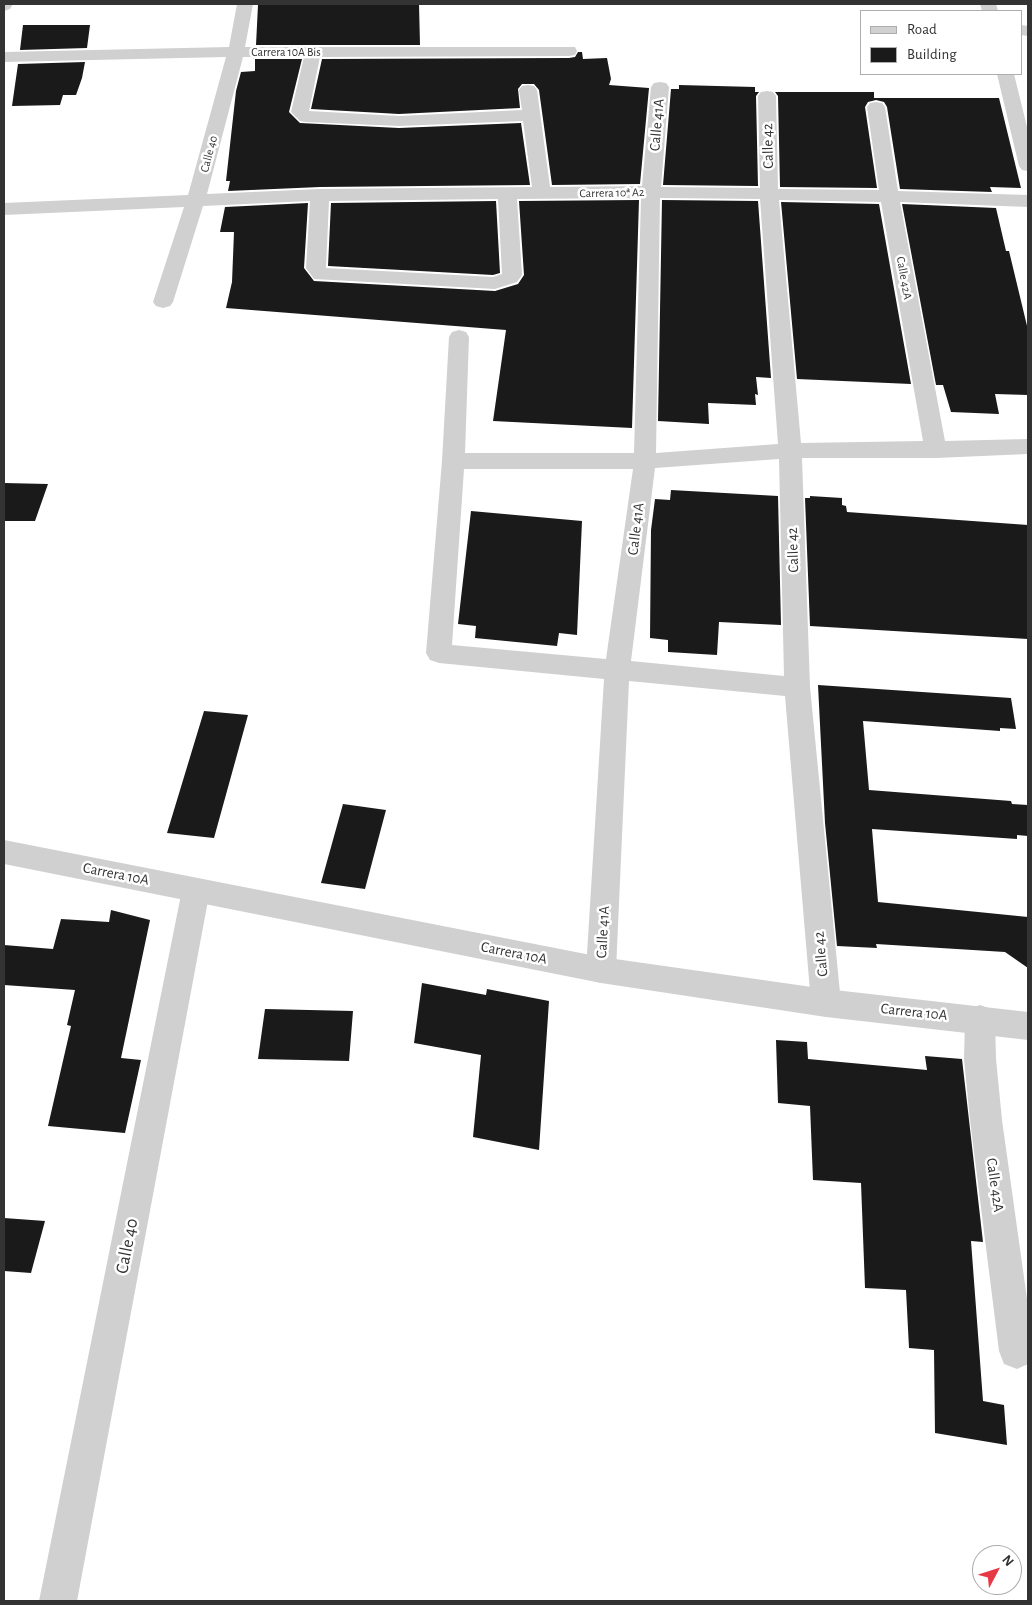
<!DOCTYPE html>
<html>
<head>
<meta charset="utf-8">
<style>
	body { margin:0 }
	#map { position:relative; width:1032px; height:1605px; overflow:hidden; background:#fff; font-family:"Alegreya Sans",sans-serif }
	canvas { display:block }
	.frame { position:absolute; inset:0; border:5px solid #333; pointer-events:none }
	.legend { position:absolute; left:860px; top:10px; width:162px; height:65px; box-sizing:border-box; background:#fff; border:1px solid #adadad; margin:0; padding:6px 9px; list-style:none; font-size:15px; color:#333 }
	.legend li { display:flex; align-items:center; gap:10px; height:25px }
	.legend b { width:25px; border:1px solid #adadad }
	.north { position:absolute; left:972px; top:1545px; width:50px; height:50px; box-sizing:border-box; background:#fff; border:1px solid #adadad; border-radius:50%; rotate:50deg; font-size:14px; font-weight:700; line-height:20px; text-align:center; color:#333 }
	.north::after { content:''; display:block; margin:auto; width:18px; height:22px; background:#e63946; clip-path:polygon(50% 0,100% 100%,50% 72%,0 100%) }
</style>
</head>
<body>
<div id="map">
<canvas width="1032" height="1605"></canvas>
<div class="frame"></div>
<ul class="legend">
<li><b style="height:6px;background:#d0d0d0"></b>Road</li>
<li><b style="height:14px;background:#1a1a1a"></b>Building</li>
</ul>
<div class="north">N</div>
</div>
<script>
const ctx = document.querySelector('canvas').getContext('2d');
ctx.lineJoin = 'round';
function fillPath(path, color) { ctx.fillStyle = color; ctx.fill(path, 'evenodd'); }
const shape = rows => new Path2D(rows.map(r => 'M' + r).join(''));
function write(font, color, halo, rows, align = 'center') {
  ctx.font = font + ' "Alegreya Sans",sans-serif'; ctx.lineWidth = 5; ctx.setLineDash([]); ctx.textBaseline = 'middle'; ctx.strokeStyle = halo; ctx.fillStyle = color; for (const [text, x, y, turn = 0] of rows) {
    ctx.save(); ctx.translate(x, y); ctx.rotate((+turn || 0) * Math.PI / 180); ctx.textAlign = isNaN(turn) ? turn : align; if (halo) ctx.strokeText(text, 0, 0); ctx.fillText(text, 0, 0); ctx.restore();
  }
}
const building = shape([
	[279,4,419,4,420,45,256,45,258,5],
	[23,25,90,25,87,48,20,50],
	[578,52,582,52,583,59,607,58,611,79,609,85,649,88,640,184,552,185,539,90,534,84,522,84,518,89,520,108,399,114,311,109,322,59,569,58,575,57],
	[255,59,302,59,289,112,300,123,399,128,521,123,530,185,320,187,228,191,230,181,226,181,236,91,241,72,255,71],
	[85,62,82,78,76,95,63,95,60,105,12,106,18,64],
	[679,85,755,87,755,92,759,92,756,96,758,186,663,185,671,89,679,89],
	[775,92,874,92,874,98,999,98,1021,188,990,187,992,192,900,189,887,107,884,102,876,100,868,102,865,107,877,188,780,187,778,96],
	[639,200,632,428,493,421,506,330,226,308,232,282,234,232,220,232,225,207,308,203,304,268,314,281,495,291,518,284,524,275,519,201],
	[662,200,758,201,771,378,756,377,758,395,755,394,756,405,708,403,709,424,658,421],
	[496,201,500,273,493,275,328,266,331,203],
	[781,202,879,204,911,384,797,379],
	[902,204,996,208,1006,251,1009,251,1028,330,1028,395,995,394,999,414,951,412,943,385,936,385],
	[4,483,48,484,35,521,4,521],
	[671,490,778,496,781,625,719,622,717,655,668,652,668,640,650,638,651,530,655,499,670,500],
	[810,496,842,498,842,505,846,506,847,512,1028,525,1028,639,810,626,805,498,810,498],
	[471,511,582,521,577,635,559,633,557,646,475,638,476,626,458,624],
	[818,685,1011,698,1016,729,1000,728,1000,731,863,721,869,790,1011,801,1012,804,1028,805,1028,836,1017,835,1017,839,872,829,878,902,1028,917,1028,968,1005,952,876,944,877,948,837,946,825,823],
	[204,711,248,715,214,838,167,833],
	[343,804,386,810,365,889,321,883],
	[111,910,150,920,121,1058,141,1060,125,1133,48,1126,71,1026,67,1025,75,990,4,985,4,945,53,949,61,919,109,922],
	[422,983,486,995,487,989,549,1001,539,1150,473,1137,481,1055,414,1043],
	[265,1009,353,1011,349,1061,258,1059],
	[776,1040,807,1042,808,1059,927,1070,925,1056,962,1059,983,1242,971,1241,983,1401,1004,1405,1007,1445,935,1433,934,1350,909,1348,906,1290,865,1288,861,1183,813,1180,810,1106,778,1103],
	[4,1218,45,1221,31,1273,4,1271]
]);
const minor = shape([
	[4,4,13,4,10,9,4,11,4,4],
	[237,4,253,4,245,47,575,47,577,51,575,55,569,56,320,57,309,111,399,116,522,110,519,90,522,86,528,85,534,86,537,90,550,187,642,186,651,87,654,83,660,82,666,83,669,87,661,187,760,188,758,96,761,92,767,91,773,92,776,96,778,189,879,190,867,107,870,103,876,102,882,103,885,107,898,191,1028,195,1028,207,900,202,945,441,1028,439,1028,454,936,458,802,458,810,687,841,1003,837,1013,826,1017,815,1013,811,1003,785,696,629,681,616,970,612,980,601,983,590,980,586,970,604,679,439,663,430,660,426,653,442,461,449,337,452,332,459,330,466,332,469,337,465,453,634,453,641,198,517,199,522,275,517,282,495,289,314,279,306,268,310,201,203,206,173,302,170,306,163,308,156,306,153,302,184,207,4,215,4,203,188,195,226,57,4,62,4,52,229,47,237,4],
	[243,57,304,57,291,112,300,121,306,122,399,126,523,121,532,187,320,189,207,194,243,57],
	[660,198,760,199,778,444,656,453,660,198],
	[498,199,502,274,493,277,326,268,329,201,498,199],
	[779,200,881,202,923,441,801,443,779,200],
	[779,459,784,676,631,661,655,468,779,459],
	[464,469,633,469,606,659,452,645,464,469],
	[980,4,996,4,998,11,982,11,980,4],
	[1021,25,1028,26,1028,36,1021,35,1021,25],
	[997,74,1014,74,1028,131,1028,171,1022,170,1019,166,997,74],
	[196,878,206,881,210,890,77,1601,39,1601,182,890,186,881,196,878],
	[980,1005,991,1009,995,1019,996,1059,1002,1120,1028,1306,1028,1364,1017,1369,1004,1364,999,1351,970,1120,964,1059,965,1019,969,1009,980,1005]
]);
const tertiary = shape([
	[4,840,601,957,826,989,1028,1012,1028,1040,826,1017,601,983,4,864,4,840]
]);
const farStreetnames = [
	["Carrera 10A Bis",286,52],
	["Calle 40",209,154,-75],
	["Carrera 10ª A2",612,193,-1],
	["Calle 42A",904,278,80]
];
const streetNames = [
	["Calle 41A",657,125,-85],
	["Calle 42",768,146,-91],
	["Calle 41A",636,529,-83],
	["Calle 42",793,550,-92],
	["Carrera 10A",116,874,11],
	["Calle 41A",603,932,-87],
	["Carrera 10A",514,953,11],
	["Calle 42",821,954,-95],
	["Carrera 10A",914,1012,6],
	["Calle 42A",995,1185,82]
];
const nearStreetnames = [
	["Calle 40",127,1246,-79]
];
fillPath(building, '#1a1a1a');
fillPath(minor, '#d0d0d0');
fillPath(tertiary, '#d0d0d0');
write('12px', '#333', '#fff', farStreetnames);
write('15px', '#333', '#fff', streetNames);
write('18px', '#333', '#fff', nearStreetnames);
</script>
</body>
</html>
